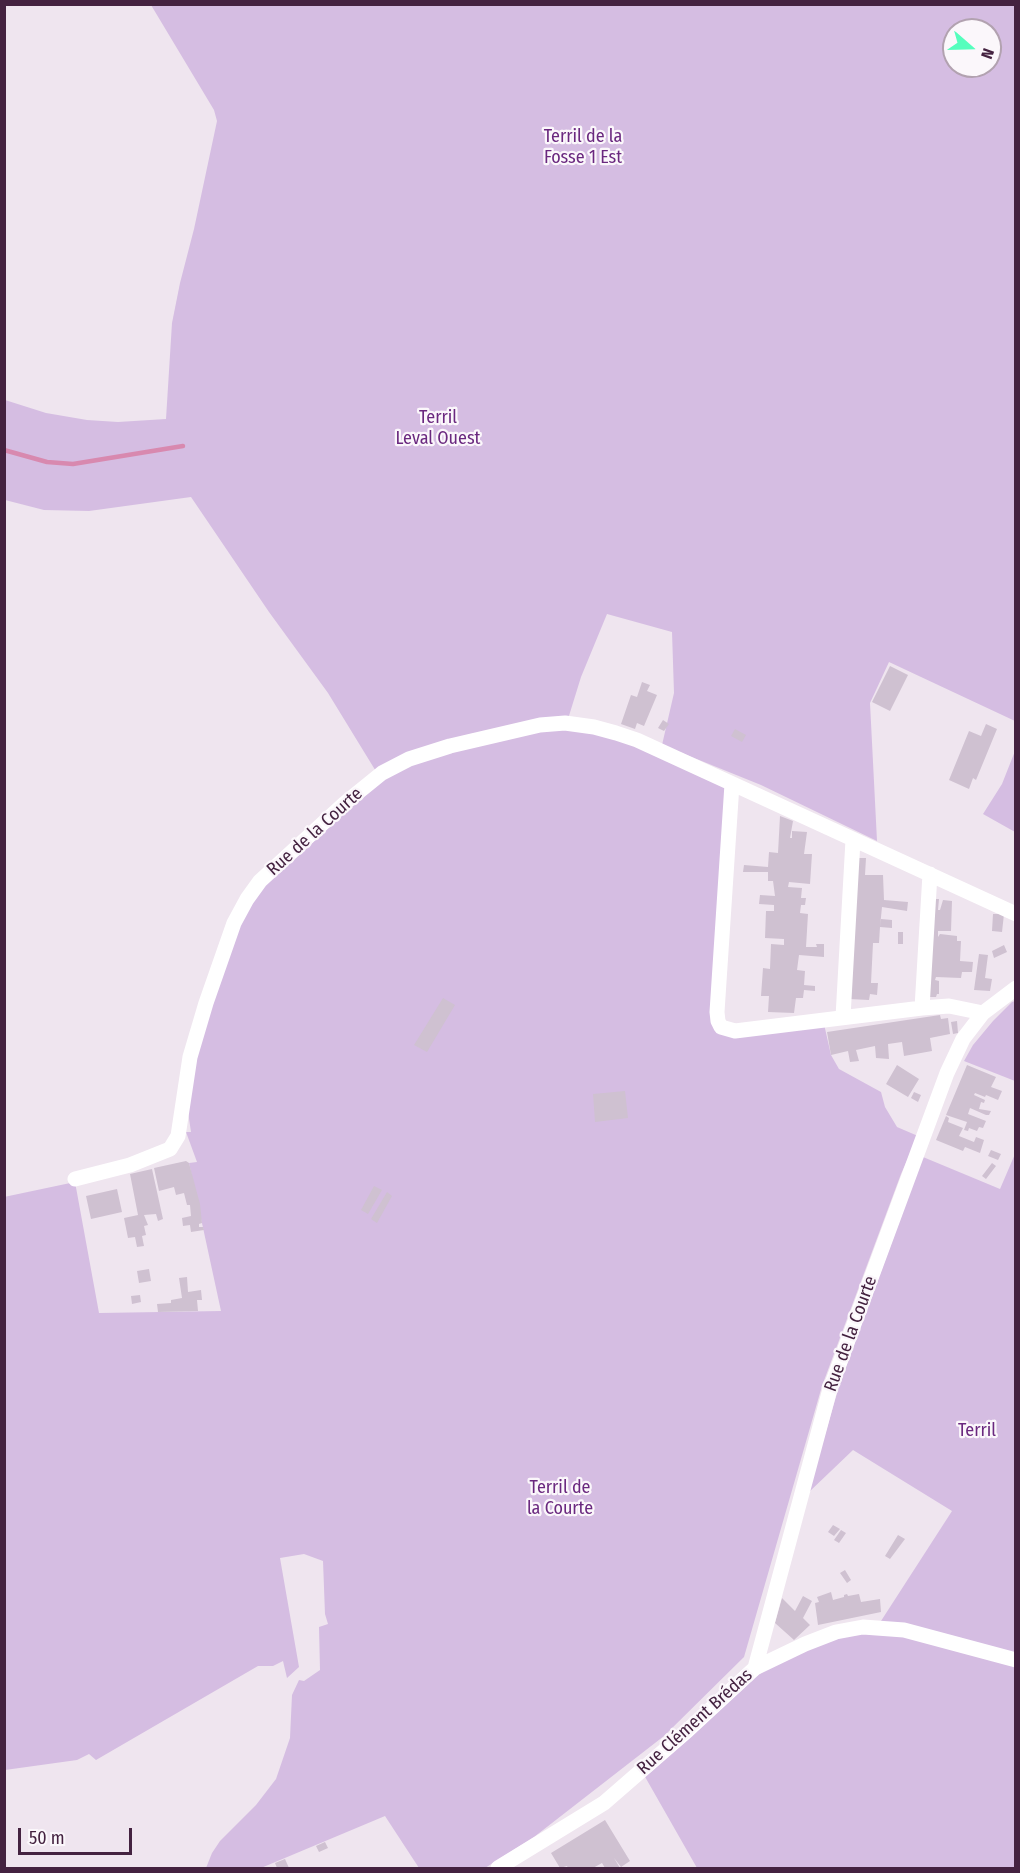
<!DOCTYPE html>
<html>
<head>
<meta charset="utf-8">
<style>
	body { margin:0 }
	#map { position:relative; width:1020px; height:1873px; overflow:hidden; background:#efe5ef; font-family:"Fira Sans Condensed",sans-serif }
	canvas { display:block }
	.frame { position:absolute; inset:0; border:6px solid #442240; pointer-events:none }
	.north { position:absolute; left:942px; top:18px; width:60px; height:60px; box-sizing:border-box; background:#fbf7fb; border:2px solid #b2a2b0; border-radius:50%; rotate:110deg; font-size:16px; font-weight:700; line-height:24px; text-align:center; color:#442240 }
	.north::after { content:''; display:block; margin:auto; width:21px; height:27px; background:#55febd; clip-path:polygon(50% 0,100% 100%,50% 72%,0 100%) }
	.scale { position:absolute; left:18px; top:1828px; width:114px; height:27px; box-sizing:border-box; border:3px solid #442240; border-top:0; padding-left:8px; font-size:18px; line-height:21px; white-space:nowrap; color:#442240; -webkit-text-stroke:4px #fbf7fb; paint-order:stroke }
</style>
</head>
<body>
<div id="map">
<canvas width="1020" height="1873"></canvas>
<div class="frame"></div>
<div class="north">N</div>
<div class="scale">50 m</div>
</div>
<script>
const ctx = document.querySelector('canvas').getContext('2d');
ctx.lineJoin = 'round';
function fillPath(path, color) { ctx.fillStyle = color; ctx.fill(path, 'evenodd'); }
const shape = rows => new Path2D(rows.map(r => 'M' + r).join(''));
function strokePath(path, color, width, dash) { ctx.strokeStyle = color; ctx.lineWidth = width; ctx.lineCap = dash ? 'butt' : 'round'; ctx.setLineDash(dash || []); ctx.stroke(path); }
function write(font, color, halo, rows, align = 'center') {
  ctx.font = font + ' "Fira Sans Condensed",sans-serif'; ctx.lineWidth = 4.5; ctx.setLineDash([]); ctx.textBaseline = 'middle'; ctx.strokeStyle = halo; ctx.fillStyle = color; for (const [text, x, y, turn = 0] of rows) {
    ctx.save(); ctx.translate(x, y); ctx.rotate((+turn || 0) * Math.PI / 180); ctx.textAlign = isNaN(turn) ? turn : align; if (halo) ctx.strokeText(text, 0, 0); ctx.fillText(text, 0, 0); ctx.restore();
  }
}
const green = shape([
	[151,5,1015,5,1015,721,889,662,870,703,877,841,761,785,662,745,674,693,672,632,607,614,581,677,568,719,377,773,328,693,269,612,191,497,89,511,44,510,5,500,5,400,46,413,87,420,118,422,166,419,172,323,180,283,194,229,217,121,214,110],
	[954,30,990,30,990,66,954,66],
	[564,729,592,732,626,741,728,787,714,1025,824,1024,831,1055,839,1069,881,1092,885,1107,897,1127,918,1136,901,1174,822,1386,744,1657,664,1736,534,1837,485,1868,419,1868,385,1816,261,1868,206,1868,212,1853,220,1841,256,1805,276,1779,290,1738,292,1695,299,1680,304,1681,320,1670,319,1627,328,1624,325,1614,323,1561,304,1554,280,1558,299,1667,287,1678,283,1661,273,1666,258,1666,96,1760,89,1754,77,1760,5,1770,4,1197,75,1182,99,1313,221,1311,189,1163,197,1162,186,1132,191,1132,188,1112,192,1064,238,923,257,890,361,796,401,767,513,734],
	[1015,751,1016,832,1015,832,983,814,1002,784],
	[1015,1001,1016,1001,1015,1081,964,1061,973,1045,993,1021,1012,1002],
	[1015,1154,1015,1653,881,1621,952,1511,853,1450,808,1493,840,1383,923,1157,1000,1189],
	[858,1632,900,1635,1015,1665,1015,1868,697,1868,644,1775,751,1680,764,1671,799,1653,841,1637]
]);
const stream = shape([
	[4,450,47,462,73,464,183,446]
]);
const building = shape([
	[890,666,908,675,890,711,872,702],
	[642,682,650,685,647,691,657,695,644,726,637,723,635,729,621,724,631,695,637,697],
	[663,720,669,724,664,731,658,728],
	[986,724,997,729,976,780,973,778,969,789,949,780,969,731,981,736],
	[735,729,746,735,742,742,731,736],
	[780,816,793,821,790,838,792,838,792,831,807,832,804,854,812,854,810,884,789,882,788,887,802,888,801,898,806,898,805,905,801,905,800,913,808,914,806,947,817,947,816,944,824,944,824,957,799,955,797,970,805,971,804,985,815,986,815,991,804,990,803,998,796,998,794,1013,768,1012,769,996,761,996,763,968,770,969,771,944,784,945,784,939,765,938,766,911,774,911,774,905,759,904,760,895,775,896,773,881,768,881,768,872,743,872,744,865,768,867,769,852,778,853],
	[856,858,866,858,865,875,883,875,884,900,908,902,907,911,882,907,880,927,881,919,892,920,892,928,880,927,879,943,873,943,871,983,878,983,877,995,870,994,869,1000,849,999],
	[931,899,939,899,938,910,940,910,943,900,952,901,951,931,938,931,938,937,940,934,957,936,957,941,961,941,960,961,973,962,972,972,962,972,961,978,936,977,935,980,939,981,939,994,937,994,936,997,927,997],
	[993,914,1004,914,1002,932,992,931],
	[898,932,903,932,903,944,898,944],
	[1004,945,1007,952,994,958,992,951],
	[979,954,988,955,985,978,992,979,990,991,974,990],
	[443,998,455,1005,427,1052,414,1045],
	[940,1015,941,1019,948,1018,950,1034,930,1038,932,1051,904,1056,902,1042,888,1044,889,1059,876,1058,875,1046,856,1050,859,1061,850,1062,848,1051,831,1055,827,1032],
	[957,1021,958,1033,953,1034,951,1022],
	[897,1065,919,1079,908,1097,886,1084],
	[967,1065,996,1077,991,1087,1002,1091,998,1100,986,1095,985,1097,975,1093,974,1095,985,1100,984,1103,981,1102,979,1109,991,1111,989,1115,986,1115,970,1108,968,1114,986,1121,983,1128,979,1127,977,1131,969,1128,968,1131,964,1130,967,1122,946,1115],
	[625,1091,628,1118,595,1122,593,1094],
	[914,1092,921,1095,918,1102,911,1098],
	[946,1116,949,1118,948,1122,963,1128,959,1136,974,1142,976,1137,984,1140,980,1153,965,1147,963,1151,936,1140],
	[991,1150,1001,1154,998,1160,988,1156],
	[186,1161,189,1163,200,1204,202,1223,199,1224,199,1227,203,1227,204,1230,191,1232,190,1225,183,1226,182,1218,191,1216,190,1205,187,1205,184,1193,176,1195,174,1187,159,1191,154,1168],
	[992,1163,996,1166,986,1179,982,1176],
	[152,1169,163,1219,158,1221,156,1214,144,1215,148,1225,144,1226,146,1235,142,1236,144,1246,137,1247,135,1237,128,1238,124,1218,138,1215,130,1174],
	[374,1186,382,1190,368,1214,361,1210],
	[117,1189,122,1212,91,1219,86,1196],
	[387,1192,392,1196,377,1223,371,1219],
	[149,1269,151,1281,139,1283,137,1271],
	[187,1277,188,1292,201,1290,202,1300,197,1300,198,1311,158,1312,157,1304,171,1303,171,1300,182,1298,179,1278],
	[140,1295,141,1302,132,1304,131,1296],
	[833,1525,840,1529,834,1536,828,1532],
	[841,1530,846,1533,839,1543,834,1540],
	[898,1535,905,1539,890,1559,885,1556],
	[845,1570,851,1580,847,1583,840,1573],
	[831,1592,833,1600,844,1597,844,1595,847,1594,848,1596,859,1594,861,1602,880,1599,881,1612,818,1625,815,1603,819,1602,817,1597],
	[803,1596,812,1601,803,1618,810,1625,794,1640,775,1623,782,1598,795,1611],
	[605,1820,630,1861,621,1867,614,1858,620,1868,605,1868,602,1863,593,1868,568,1868,567,1866,560,1868,551,1853],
	[325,1842,328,1848,319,1852,316,1846],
	[285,1859,289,1868,277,1868,275,1863]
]);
const street = shape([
	[732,784,717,1012,718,1021,721,1027,735,1031,922,1008,949,1006,983,1013],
	[922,1008,930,874],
	[843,1017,853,840],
	[75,1179,130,1165,170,1149,178,1136,190,1057,206,1003,234,923,247,899,260,881,345,803,382,773,409,759,450,746,540,725,565,723,594,727,616,733,637,740,1016,914],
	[755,1668,830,1389,947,1073,963,1039,983,1013,1016,988],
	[498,1868,604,1803,688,1730,755,1668,805,1644,836,1632,863,1627,904,1630,1016,1660]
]);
const parkNames = [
	["Terril de la",583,137],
	["Fosse 1 Est",583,158],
	["Terril",438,418],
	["Leval Ouest",438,439],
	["Terril",977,1431],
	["Terril de",560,1488],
	["la Courte",560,1509]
];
const streetNames = [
	["Rue de la Courte",315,832,-42],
	["Rue de la Courte",851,1334,-70],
	["Rue Clément Brédas",695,1722,-42]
];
fillPath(green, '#d5bde2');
strokePath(stream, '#d889af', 4.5);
fillPath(building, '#cfc1d1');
strokePath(street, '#fff', 15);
write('18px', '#6a287f', '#fbf7fb', parkNames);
write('18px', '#442240', '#fbf7fb', streetNames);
</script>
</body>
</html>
